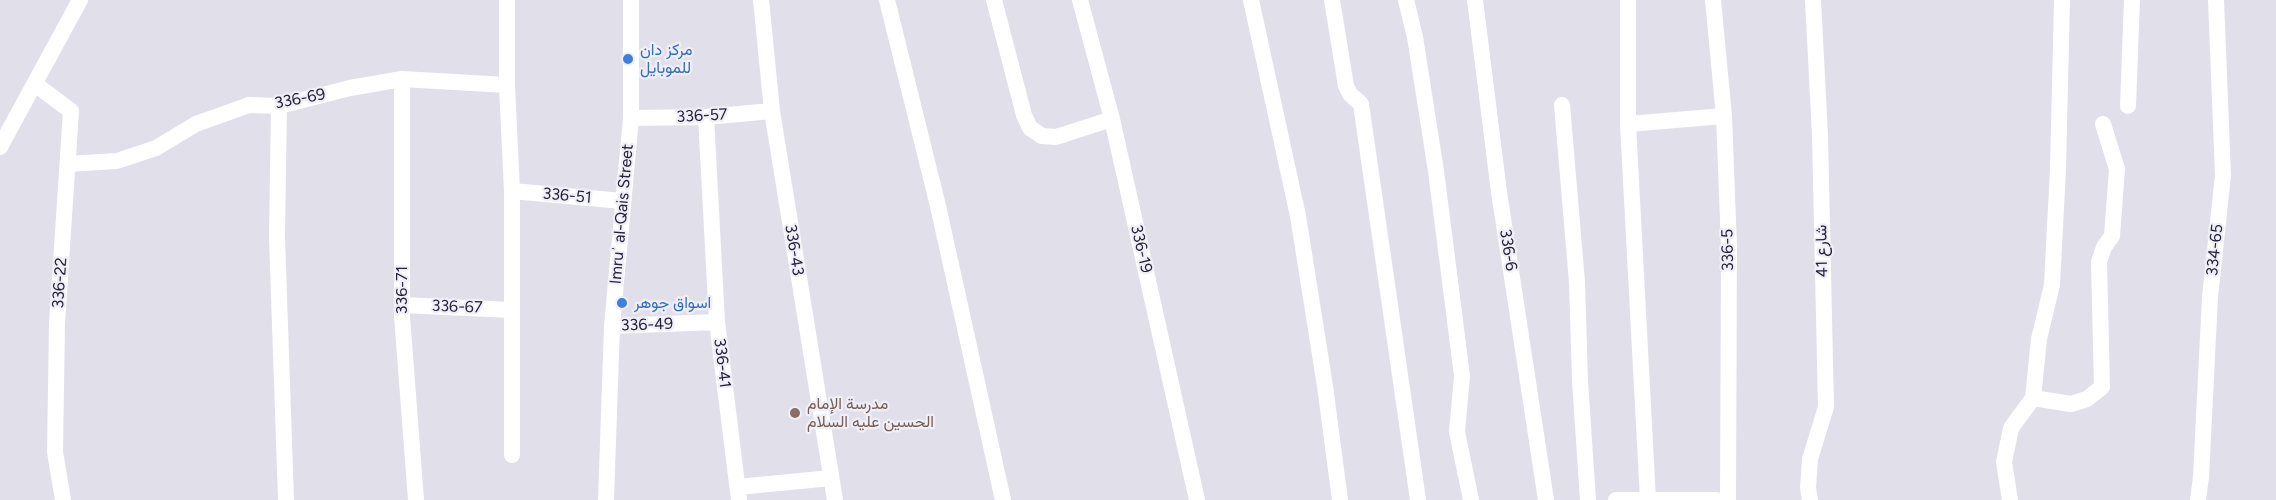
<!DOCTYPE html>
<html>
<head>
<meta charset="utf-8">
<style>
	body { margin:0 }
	canvas { display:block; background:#e0dfea }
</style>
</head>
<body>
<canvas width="2276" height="500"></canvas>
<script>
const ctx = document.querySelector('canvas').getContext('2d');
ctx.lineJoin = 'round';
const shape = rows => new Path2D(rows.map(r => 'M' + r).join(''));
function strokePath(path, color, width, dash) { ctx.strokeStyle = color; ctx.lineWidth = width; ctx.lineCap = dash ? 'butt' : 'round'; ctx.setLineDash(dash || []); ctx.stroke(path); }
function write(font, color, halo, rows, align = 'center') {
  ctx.font = font + ' Figtree,Vazirmatn,sans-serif'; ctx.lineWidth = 4.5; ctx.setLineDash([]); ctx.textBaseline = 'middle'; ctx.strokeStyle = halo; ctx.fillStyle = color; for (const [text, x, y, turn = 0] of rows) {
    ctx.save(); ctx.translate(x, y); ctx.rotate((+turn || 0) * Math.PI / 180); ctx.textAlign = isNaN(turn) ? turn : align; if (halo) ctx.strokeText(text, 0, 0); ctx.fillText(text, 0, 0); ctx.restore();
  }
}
const minor = shape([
	[507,0,507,85,512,191,512,455],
	[761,0,772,111,835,500],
	[887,0,938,206,1003,500],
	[994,0,1024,115,1030,128,1042,136,1056,137,1112,119],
	[1080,0,1112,119,1197,500],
	[1251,0,1298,216,1325,386,1340,500],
	[1332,0,1346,86,1350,94,1361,104,1418,500],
	[1406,0,1415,37,1436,171,1462,376,1457,432,1471,500],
	[1475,0,1499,192,1546,500],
	[1628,0,1628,124,1648,500],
	[1713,0,1724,116,1729,246,1728,500],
	[402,79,402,316,416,500],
	[35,84,71,111,57,323,55,452,63,500],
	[1562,105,1577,282,1580,381,1588,500],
	[279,106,277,237,286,500],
	[2128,106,2132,0],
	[706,117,717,322,739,500],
	[631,118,706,117,772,111],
	[1628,124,1724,116],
	[68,164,117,161,156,148,196,124,249,105,279,106,350,88,402,79,507,85],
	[512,191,622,201],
	[402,305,511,310],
	[612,326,717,322],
	[2033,398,2071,404,2087,399,2102,387,2099,262,2104,247,2112,236,2117,169,2103,124],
	[738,487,831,478],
	[606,500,612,326,631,118,631,0],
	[1616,500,1716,500],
	[1810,500,1808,488,1810,459,1826,407,1820,135,1813,0],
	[2010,500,2004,462,2011,428,2033,398,2039,339,2052,285,2058,169,2062,0],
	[2198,500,2201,477,2210,297,2223,175,2216,0]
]);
const tertiary = shape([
	[0,147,80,0]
]);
const markers = [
	[628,59,6,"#3f7fe0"],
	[622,303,6,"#3f7fe0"],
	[795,413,6,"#8d6e63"]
];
const shopNames = [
	["مركز دان",640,50],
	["للموبايل",640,68],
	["اسواق جوهر",634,303]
];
const streetNames = [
	["336-69",300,99,-11],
	["336-57",702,116,-3],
	["336-51",567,196,5],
	["Imruʾ al-Qais Street",622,214,-85],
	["336-19",1141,249,77],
	["336-43",794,250,81],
	["336-6",1508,250,81],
	["336-5",1728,250,-91],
	["334-65",2215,250,-84],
	["شارع 41",1822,251,-91],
	["336-22",60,283,-86],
	["336-71",402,290,-90],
	["336-67",457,307,2],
	["336-49",647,325,-2],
	["336-41",722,363,83]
];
const educationNames = [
	["مدرسة الإمام",807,404],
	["الحسين عليه السلام",807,422]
];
strokePath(minor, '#fff', 16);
strokePath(tertiary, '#fff', 16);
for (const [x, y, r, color] of markers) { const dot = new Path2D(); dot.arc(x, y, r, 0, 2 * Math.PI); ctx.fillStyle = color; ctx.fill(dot); strokePath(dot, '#efeff7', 2); }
write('16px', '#366cbe', '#efeff7', shopNames, 'left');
write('16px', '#27203a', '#efeff7', streetNames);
write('16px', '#785e54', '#efeff7', educationNames, 'left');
</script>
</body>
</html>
